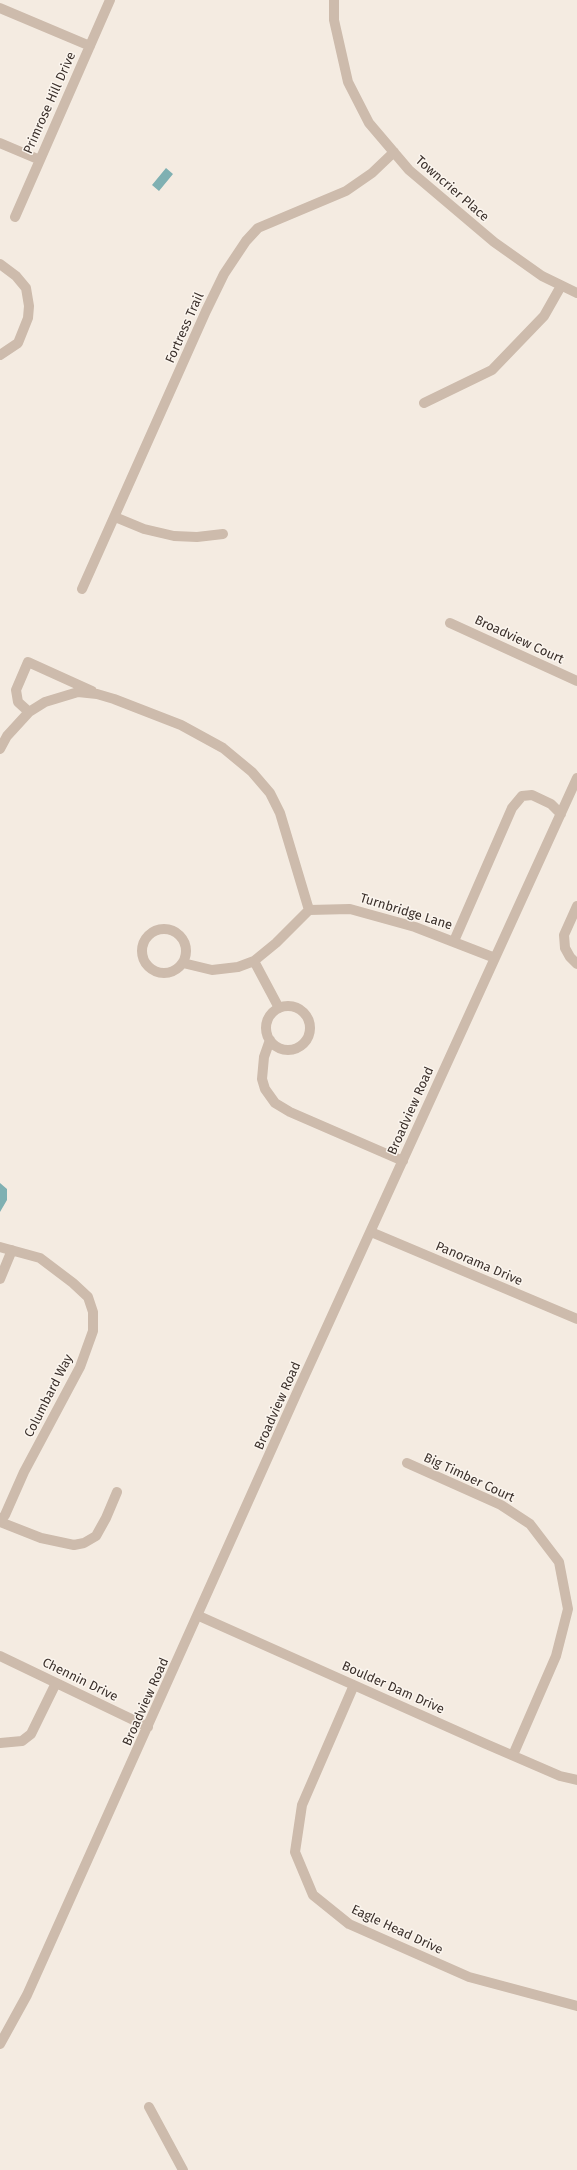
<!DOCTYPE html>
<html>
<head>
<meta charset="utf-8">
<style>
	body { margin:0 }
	canvas { display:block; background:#f4ebe1 }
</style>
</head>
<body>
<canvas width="577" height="2170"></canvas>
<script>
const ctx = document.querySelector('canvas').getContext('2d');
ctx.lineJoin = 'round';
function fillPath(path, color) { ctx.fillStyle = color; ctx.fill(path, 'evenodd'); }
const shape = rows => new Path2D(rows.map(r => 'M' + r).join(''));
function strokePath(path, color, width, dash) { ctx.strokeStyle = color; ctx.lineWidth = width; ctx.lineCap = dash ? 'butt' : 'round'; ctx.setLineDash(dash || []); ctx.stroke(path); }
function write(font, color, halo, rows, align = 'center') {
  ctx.font = font + ' "Fira Sans",sans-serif'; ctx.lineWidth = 3; ctx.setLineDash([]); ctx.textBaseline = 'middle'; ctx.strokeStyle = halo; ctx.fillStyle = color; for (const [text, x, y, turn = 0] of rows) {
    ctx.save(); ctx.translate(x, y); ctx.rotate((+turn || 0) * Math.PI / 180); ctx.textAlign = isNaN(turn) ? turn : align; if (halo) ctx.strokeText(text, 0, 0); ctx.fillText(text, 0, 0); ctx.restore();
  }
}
const water = shape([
	[166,168,173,174,159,191,152,185],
	[0,1183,7,1189,7,1200,0,1212]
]);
const minor = shape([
	[334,0,334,20,348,82,369,123,409,170,494,242,542,276,577,293],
	[0,8,90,46],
	[0,143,40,160],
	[15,217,110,0],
	[0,264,16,276,26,288,29,306,28,318,18,343,0,355],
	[424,403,492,370,544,316,561,286],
	[115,517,144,529,174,536,197,537,223,534],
	[82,589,206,311,224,274,246,241,258,228,346,191,372,173,394,152],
	[450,623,577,681],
	[29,712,18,702,16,690,28,662,92,691],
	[0,749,7,736,29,712,45,702,78,692,97,694,114,699,181,725,223,748,252,772,270,793,280,813,309,910],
	[577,906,564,935,565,948,570,957,577,964],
	'142 951a22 22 0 1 1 44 0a22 22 0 1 1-44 0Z',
	[454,941,512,808,522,796,532,795,551,804,561,814],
	[254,961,279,1008],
	[183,963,212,970,238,967,254,961,276,943,309,910,350,909,415,927,495,958],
	'266 1028a22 22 0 1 1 44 0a22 22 0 1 1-44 0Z',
	[270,1040,264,1057,262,1079,265,1089,275,1103,290,1112,403,1161],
	[371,1232,577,1319],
	[0,1247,40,1258,73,1283,88,1297,93,1312,93,1331,80,1367,24,1472,5,1515,0,1521],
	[0,1279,12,1250],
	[407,1463,501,1505,530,1524,559,1562,568,1609,556,1656,513,1755],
	[0,1522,41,1538,74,1545,84,1543,96,1536,106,1518,117,1492],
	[199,1616,486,1744,560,1776,577,1780],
	[0,1656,148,1727],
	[354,1685,302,1805,295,1852,313,1895,349,1924,469,1977,577,2006],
	[0,1743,22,1741,31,1734,56,1683],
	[0,2044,27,1995,299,1388,577,778],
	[149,2107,183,2170]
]);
const streetNames = [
	["Primrose Hill Drive",50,103,-66],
	["Towncrier Place",452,189,41],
	["Fortress Trail",185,328,-66],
	["Broadview Court",519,640,25],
	["Turnbridge Lane",406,912,17],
	["Broadview Road",411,1111,-66],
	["Panorama Drive",479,1264,23],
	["Columbard Way",49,1396,-63],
	["Broadview Road",278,1406,-66],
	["Big Timber Court",469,1478,25],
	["Chennin Drive",80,1680,26],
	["Boulder Dam Drive",393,1688,24],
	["Broadview Road",146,1702,-66],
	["Eagle Head Drive",397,1930,25]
];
fillPath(water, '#7fb0b2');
strokePath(minor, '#cdbbac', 10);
write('13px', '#3b302b', '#fbf5ee', streetNames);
</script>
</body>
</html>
